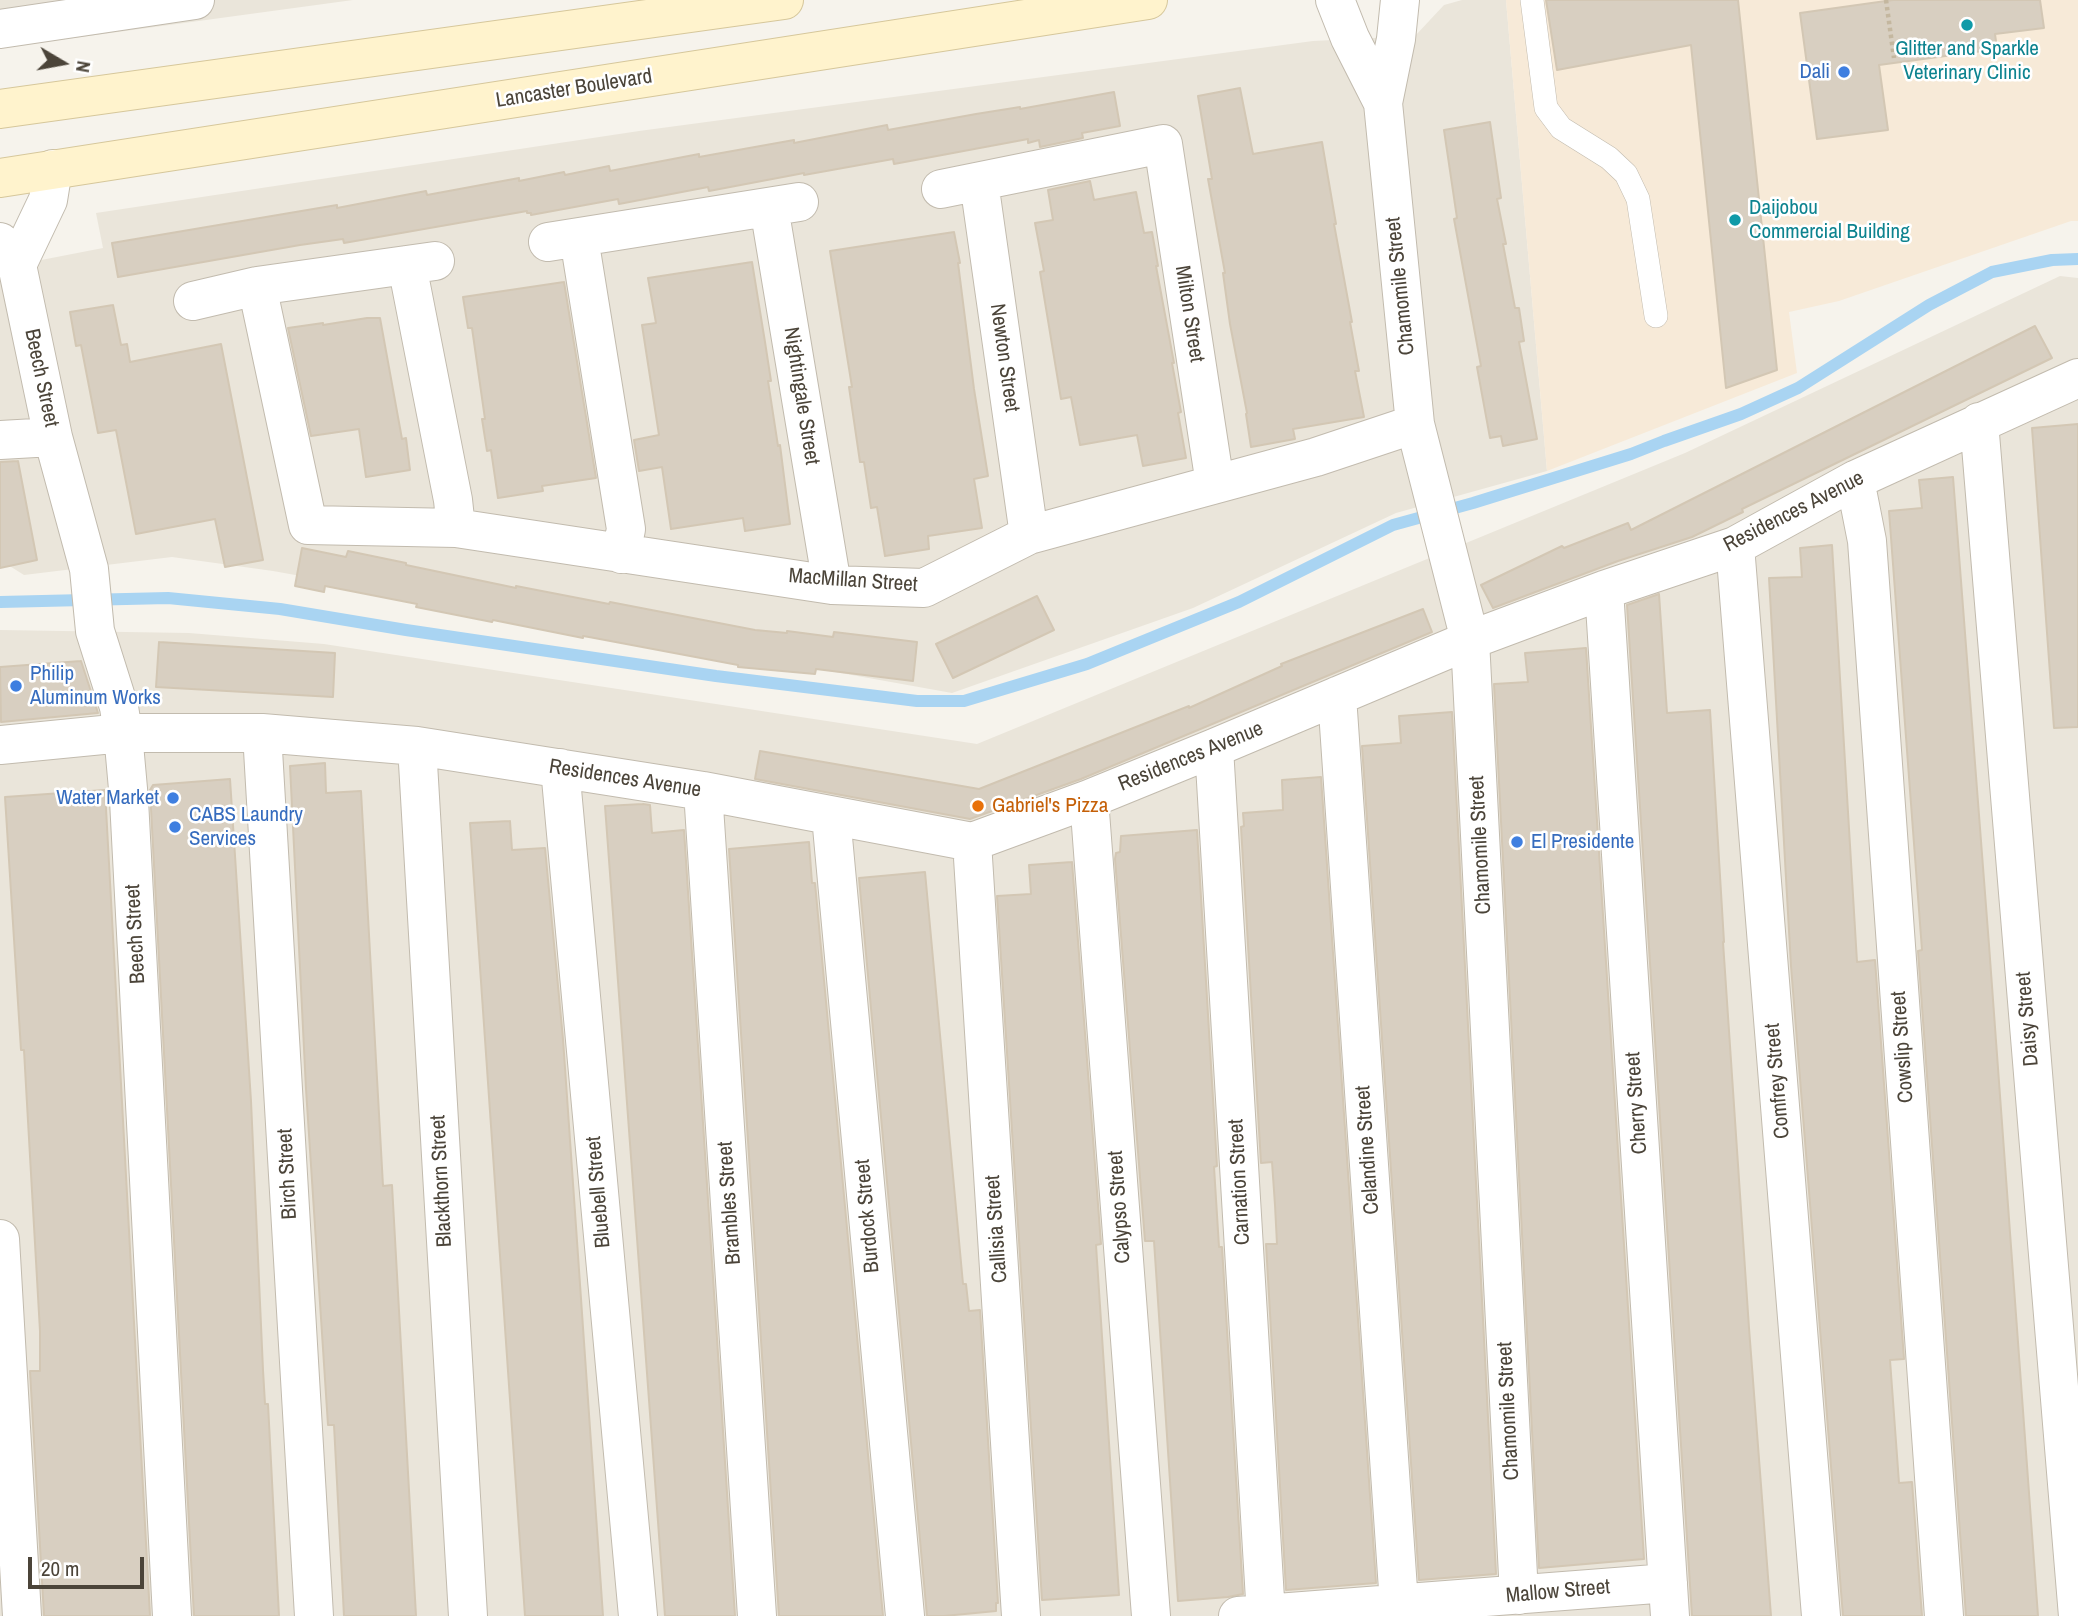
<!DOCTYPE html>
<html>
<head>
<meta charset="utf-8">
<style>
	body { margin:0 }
	#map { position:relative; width:2078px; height:1616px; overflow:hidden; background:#f6f3ec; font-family:"Archivo Narrow",sans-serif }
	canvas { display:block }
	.north { position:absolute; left:28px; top:28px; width:70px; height:70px; -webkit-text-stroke:5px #fff; paint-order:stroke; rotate:100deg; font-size:19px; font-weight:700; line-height:28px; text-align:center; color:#4b4439 }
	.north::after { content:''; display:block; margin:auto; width:24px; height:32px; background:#4b4439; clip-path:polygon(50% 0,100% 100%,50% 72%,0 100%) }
	.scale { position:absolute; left:28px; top:1557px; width:116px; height:32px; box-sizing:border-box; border:4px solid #4b4439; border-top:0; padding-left:9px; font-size:21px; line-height:24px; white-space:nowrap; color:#4b4439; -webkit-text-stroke:5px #fff; paint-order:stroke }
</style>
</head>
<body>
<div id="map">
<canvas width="2078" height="1616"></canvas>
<div class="north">N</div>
<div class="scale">20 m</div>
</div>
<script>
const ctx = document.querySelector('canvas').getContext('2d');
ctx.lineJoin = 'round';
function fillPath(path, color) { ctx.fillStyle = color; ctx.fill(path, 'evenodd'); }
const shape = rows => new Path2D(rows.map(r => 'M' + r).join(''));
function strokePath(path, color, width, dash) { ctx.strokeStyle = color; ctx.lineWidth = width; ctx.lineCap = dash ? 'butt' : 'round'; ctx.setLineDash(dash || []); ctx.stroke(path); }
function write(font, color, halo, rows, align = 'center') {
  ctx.font = font + ' "Archivo Narrow",sans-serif'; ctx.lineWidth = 5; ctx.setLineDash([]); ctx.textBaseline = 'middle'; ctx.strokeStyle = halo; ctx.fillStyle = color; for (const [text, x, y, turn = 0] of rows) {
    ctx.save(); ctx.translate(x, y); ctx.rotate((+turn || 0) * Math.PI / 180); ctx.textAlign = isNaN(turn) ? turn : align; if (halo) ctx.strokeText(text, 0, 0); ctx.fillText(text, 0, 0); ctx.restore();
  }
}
const residential = shape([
	[0,0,353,0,0,48],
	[1462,0,1506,0,1547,471,1396,513,1193,608,952,693,273,571,172,557,24,575,0,560,0,268,103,248,96,213,639,131,1313,41,1415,36,1444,5],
	[2060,276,2078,278,2078,1616,0,1616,0,630,189,633,324,644,977,744,1685,453]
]);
const commercial = shape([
	[1506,0,2078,0,2078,221,2071,221,1839,301,1789,312,1797,373,1547,471]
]);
const stream = shape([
	[0,602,168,598,280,609,406,630,716,676,917,701,964,701,1087,664,1239,602,1393,525,1473,503,1631,454,1664,441,1741,414,1798,388,1929,305,1992,272,2052,260,2078,259]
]);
const building = shape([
	[1546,0,1738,0,1777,370,1726,388,1691,45,1557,70,1546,0],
	[1893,0,2040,0,2044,28,1995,34,1997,49,1879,65,1888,130,1817,139,1800,13,1893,0],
	[1240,88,1253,154,1322,142,1336,224,1334,224,1352,322,1350,322,1359,371,1355,371,1364,417,1293,429,1295,439,1251,447,1246,414,1247,413,1230,324,1223,273,1225,273,1208,179,1212,179,1198,96,1240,88],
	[1114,92,1120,126,1082,133,1083,138,1040,147,1039,140,1028,143,1028,139,894,164,893,159,804,175,804,173,709,191,708,187,619,204,618,199,531,215,531,213,527,213,527,211,344,243,343,239,300,245,118,277,112,243,337,205,337,208,426,191,427,195,519,178,519,181,564,172,565,175,609,166,610,171,699,154,699,157,794,140,794,143,887,125,888,130,976,114,1020,107,1020,109,1114,92],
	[1490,122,1501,198,1497,199,1506,244,1503,244,1515,308,1519,308,1524,341,1519,342,1537,439,1503,446,1501,436,1490,438,1477,367,1481,366,1454,219,1457,218,1444,130,1490,122],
	[1090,181,1094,200,1136,192,1144,233,1152,232,1158,266,1156,266,1174,363,1172,363,1181,412,1178,413,1186,458,1143,466,1137,435,1080,445,1071,397,1061,399,1040,272,1044,271,1035,223,1053,220,1048,190,1090,181],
	[954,232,960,263,958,263,974,389,988,476,974,479,982,528,928,536,929,549,885,556,877,507,871,508,864,462,860,462,849,387,852,387,830,251,954,232],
	[752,262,765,342,771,381,768,381,778,446,780,445,790,524,745,531,743,518,671,529,662,467,639,471,634,440,659,435,642,325,656,323,648,278,752,262],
	[564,282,596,478,542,486,543,491,498,498,491,450,487,451,482,419,485,419,472,328,468,328,463,297,564,282],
	[113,305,121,345,127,344,130,362,221,344,263,560,225,567,215,519,136,534,116,430,98,433,81,345,76,346,70,312,113,305],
	[367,318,380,318,402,439,406,438,410,470,366,477,359,429,311,436,288,328,323,323,323,325,367,318],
	[2035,326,2052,358,1742,509,1743,512,1692,537,1618,561,1493,608,1481,585,1562,546,1564,548,1628,523,1631,530,2035,326],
	[2078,424,2078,727,2054,728,2032,428,2078,424],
	[18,461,37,560,0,568,0,462,18,461],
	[1953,477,1989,945,2038,1616,1966,1616,1918,951,1922,950,1889,511,1922,508,1919,480,1953,477],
	[1832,545,1857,962,1875,960,1904,1359,1890,1360,1899,1483,1912,1482,1922,1616,1843,1616,1791,966,1769,578,1802,577,1800,548,1832,545],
	[302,548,346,557,348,551,406,563,406,565,516,588,516,586,609,604,610,602,755,630,787,633,787,631,833,637,834,632,917,642,913,681,816,669,815,674,738,667,738,665,589,637,583,636,583,638,493,620,492,622,416,607,417,604,325,586,324,592,295,586,302,548],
	[1659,594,1667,713,1710,710,1724,942,1723,942,1749,1328,1771,1616,1692,1616,1627,605,1659,594],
	[1037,596,1054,630,953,678,936,644,1037,596],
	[1423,609,1432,632,1081,779,970,819,755,779,760,751,979,789,1189,706,1189,708,1282,666,1281,664,1423,609],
	[159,642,335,653,333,697,156,687,159,642],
	[1586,648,1644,1559,1539,1568,1494,684,1528,682,1525,653,1586,648],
	[81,661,98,713,1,722,0,667,81,661],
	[1452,712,1496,1574,1419,1580,1362,746,1401,743,1399,716,1452,712],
	[325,763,326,793,361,791,383,1186,392,1185,416,1616,344,1616,334,1425,328,1425,306,1089,290,766,325,763],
	[1321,777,1376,1583,1286,1590,1266,1244,1277,1244,1275,1205,1272,1162,1261,1163,1241,827,1244,826,1243,813,1283,810,1282,780,1321,777],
	[230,779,251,1101,263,1370,265,1404,268,1404,279,1616,194,1616,150,790,153,785,230,779],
	[105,790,150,1616,44,1616,30,1371,40,1371,40,1331,26,1086,24,1050,21,1050,5,797,105,790],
	[643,804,650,805,652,833,684,830,735,1616,665,1616,605,806,643,804],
	[510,821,512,850,545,848,563,1039,603,1616,525,1616,470,823,510,821],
	[1197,830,1217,1166,1214,1167,1219,1247,1222,1247,1243,1594,1228,1597,1178,1601,1154,1241,1145,1241,1115,859,1116,853,1120,852,1121,836,1197,830],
	[809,842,812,883,815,883,883,1616,779,1616,729,849,809,842],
	[1072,862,1101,1244,1096,1245,1119,1595,1042,1600,997,896,1031,894,1029,865,1072,862],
	[925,872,963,1284,966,1284,969,1311,980,1310,998,1603,996,1603,996,1611,944,1616,927,1616,859,878,925,872]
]);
const path = shape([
	[1886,0,1894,58]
]);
const lane = shape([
	[1532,0,1546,108,1561,128,1609,158,1626,174,1638,199,1656,316]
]);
const street = shape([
	[1335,0,1350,38,1383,103],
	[1400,0,1396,39,1383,103,1415,424,1470,640,1519,1595],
	[0,29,195,0],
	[979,182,1029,535],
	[941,189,1163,144,1215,484],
	[769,207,832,585],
	[579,238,626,529,621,554],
	[0,242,17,265,48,200,53,169],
	[548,242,799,202],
	[17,265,53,437,89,569,95,631,119,707,123,733,129,800,172,1616],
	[407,265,453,500,456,528],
	[257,286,308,525,456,528,832,585,924,588,1029,535,1316,457,1415,424],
	[193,301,257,286,435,261],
	[1979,422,2078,1616],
	[0,440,53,437],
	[1855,480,1867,541,1944,1616],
	[1735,546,1821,1616],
	[1604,590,1670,1616],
	[1337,696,1399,1604],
	[262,733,314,1616],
	[0,745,123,733,262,733,417,746,703,791,972,842,1089,799,1214,748,1470,640,1604,590,1735,546,1855,480,2078,378],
	[417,746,468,1616],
	[1214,748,1266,1616],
	[560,768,638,1616],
	[703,791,757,1616],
	[1089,799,1151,1616],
	[831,816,905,1616],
	[972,842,1021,1616],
	[0,1239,22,1616],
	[1238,1616,1668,1583]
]);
const secondary = shape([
	[0,109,784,0],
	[0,178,1148,0]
]);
const markers = [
	[1967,25,7,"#0f9aa8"],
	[1844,72,7,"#3f7fe0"],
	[1735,220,7,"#0f9aa8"],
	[16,686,7,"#3f7fe0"],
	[173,798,7,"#3f7fe0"],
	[978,806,7,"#e8710a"],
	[175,827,7,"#3f7fe0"],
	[1517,842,7,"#3f7fe0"]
];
const cultureNames = [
	["Glitter and Sparkle",1967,49],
	["Veterinary Clinic",1967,73],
	["Daijobou",1749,208,"left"],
	["Commercial Building",1749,232,"left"]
];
const shopNames = [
	["Dali",1830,72,"right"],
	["Philip",30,674],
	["Aluminum Works",30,698],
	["Water Market",159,798,"right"],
	["CABS Laundry",189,815],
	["Services",189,839],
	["El Presidente",1531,842]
];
const streetNames = [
	["Lancaster Boulevard",574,89,-9],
	["Chamomile Street",1401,286,-96],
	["Milton Street",1189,314,81],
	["Newton Street",1004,358,82],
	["Beech Street",41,378,78],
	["Nightingale Street",801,396,81],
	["Residences Avenue",1794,512,-27],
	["MacMillan Street",853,581,4],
	["Residences Avenue",1191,757,-22],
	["Residences Avenue",625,779,9],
	["Chamomile Street",1481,845,-93],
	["Beech Street",136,934,-93],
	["Daisy Street",2028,1019,-95],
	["Cowslip Street",1903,1047,-94],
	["Comfrey Street",1778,1081,-95],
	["Cherry Street",1637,1103,-94],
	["Celandine Street",1368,1150,-94],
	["Birch Street",288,1174,-93],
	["Blackthorn Street",442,1181,-93],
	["Carnation Street",1240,1182,-93],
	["Bluebell Street",599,1192,-95],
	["Brambles Street",730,1203,-94],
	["Calypso Street",1120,1207,-94],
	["Burdock Street",868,1216,-95],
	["Callisia Street",997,1229,-94],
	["Chamomile Street",1509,1411,-93],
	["Mallow Street",1558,1592,-5]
];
const foodNames = [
	["Gabriel's Pizza",992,806]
];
fillPath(residential, '#eae5da');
fillPath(commercial, '#f7ead8');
strokePath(stream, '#a9d4f2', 12);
fillPath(building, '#d8cfc1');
strokePath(building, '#d3c7b4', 2);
strokePath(lane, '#c2bbae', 24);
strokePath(street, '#c2bbae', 40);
strokePath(secondary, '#d6c79b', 40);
strokePath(path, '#c4b79f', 4.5, [3.5, 3.5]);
strokePath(lane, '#fff', 23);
strokePath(street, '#fff', 38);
strokePath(secondary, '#fff3cd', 38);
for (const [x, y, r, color] of markers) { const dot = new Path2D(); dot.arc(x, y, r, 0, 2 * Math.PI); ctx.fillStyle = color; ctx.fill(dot); strokePath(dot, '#fff', 2.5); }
write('21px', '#0d838f', '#fff', cultureNames);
write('21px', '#366cbe', '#fff', shopNames, 'left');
write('21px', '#4b4439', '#fff', streetNames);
write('21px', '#c56008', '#fff', foodNames, 'left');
</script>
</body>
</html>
